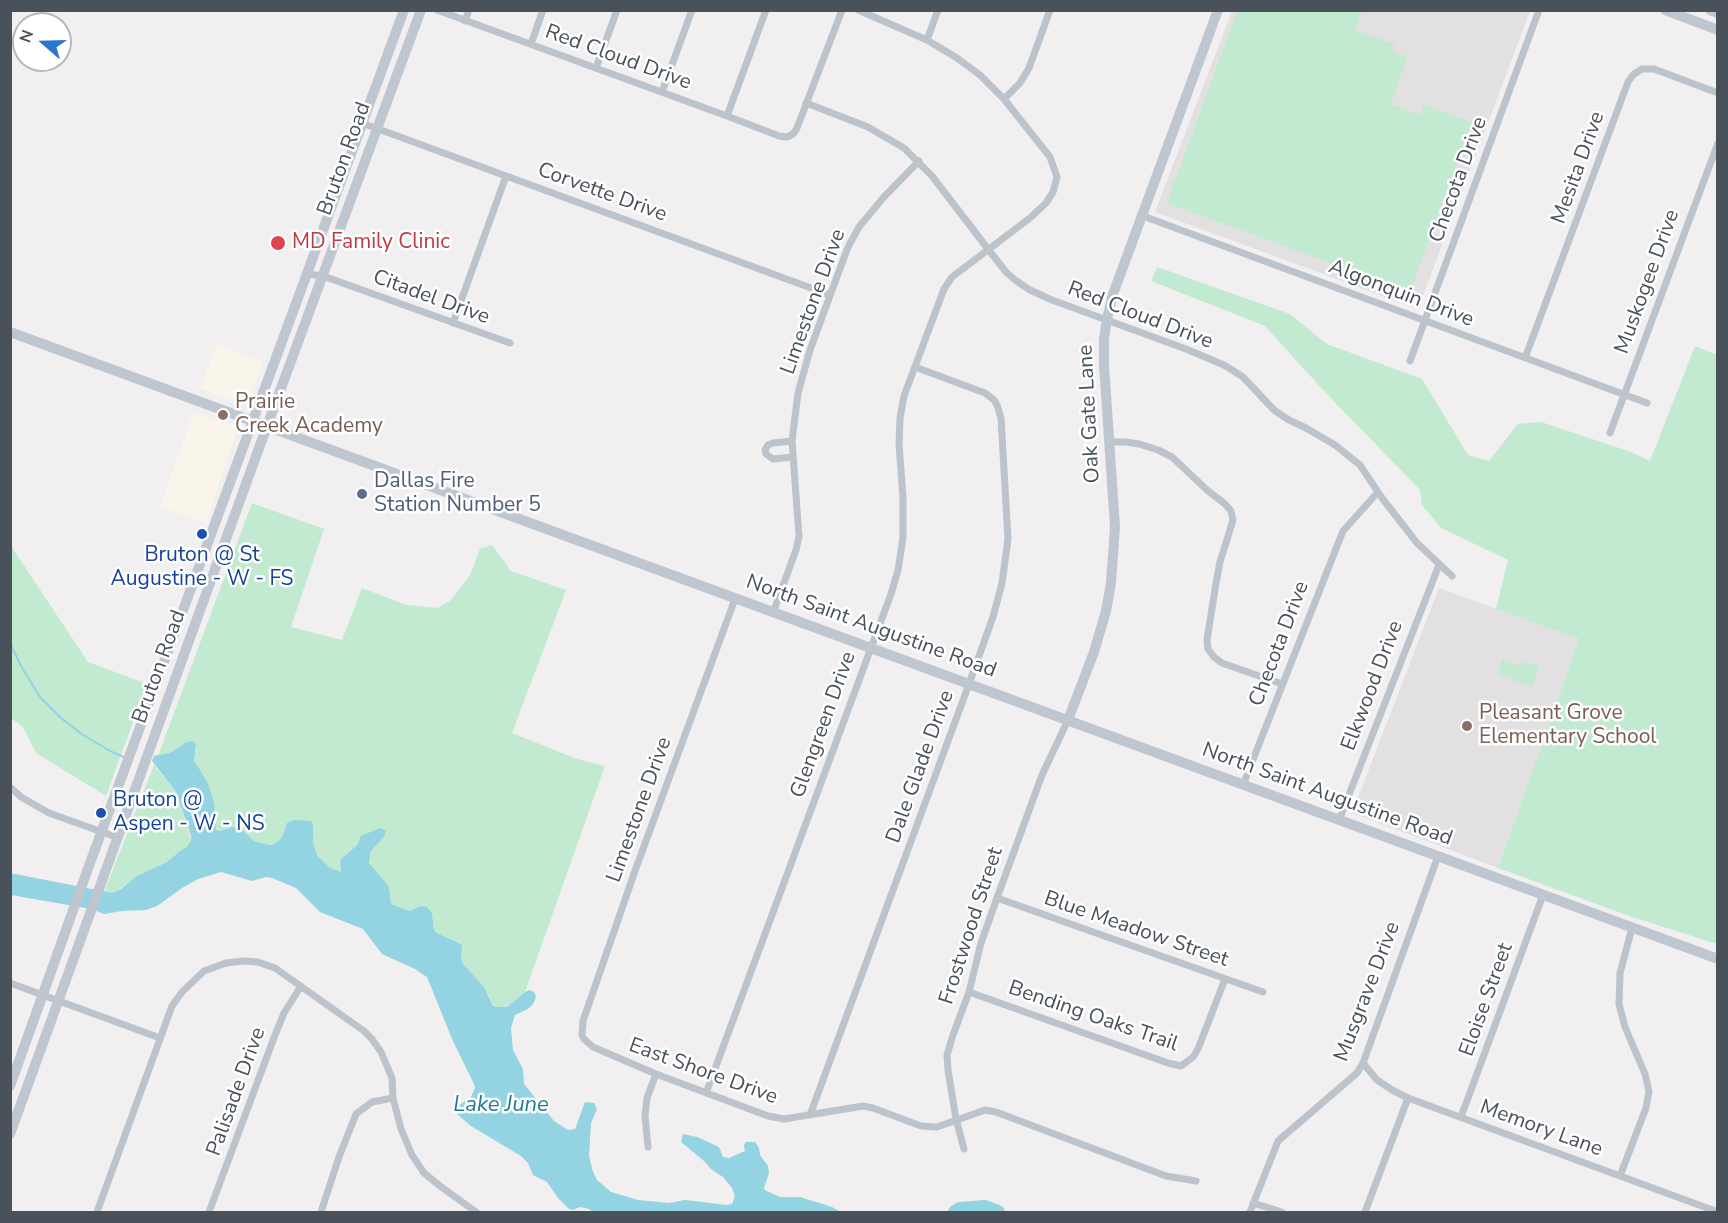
<!DOCTYPE html>
<html>
<head>
<meta charset="utf-8">
<style>
	body { margin:0 }
	#map { position:relative; width:1728px; height:1223px; overflow:hidden; background:#f1efef; font-family:"Nunito Sans",sans-serif }
	canvas { display:block }
	.frame { position:absolute; inset:0; border:12px solid #49525a; pointer-events:none }
	.north { position:absolute; left:12px; top:12px; width:60px; height:60px; box-sizing:border-box; background:#fff; border:2px solid #b6babd; border-radius:50%; rotate:290deg; font-size:16px; font-weight:700; line-height:24px; text-align:center; color:#49525a }
	.north::after { content:''; display:block; margin:auto; width:21px; height:27px; background:#2d76cd; clip-path:polygon(50% 0,100% 100%,50% 72%,0 100%) }
</style>
</head>
<body>
<div id="map">
<canvas width="1728" height="1223"></canvas>
<div class="frame"></div>
<div class="north">N</div>
</div>
<script>
const ctx = document.querySelector('canvas').getContext('2d');
ctx.lineJoin = 'round';
function fillPath(path, color) { ctx.fillStyle = color; ctx.fill(path, 'evenodd'); }
const shape = rows => new Path2D(rows.map(r => 'M' + r).join(''));
function strokePath(path, color, width, dash) { ctx.strokeStyle = color; ctx.lineWidth = width; ctx.lineCap = dash ? 'butt' : 'round'; ctx.setLineDash(dash || []); ctx.stroke(path); }
function write(font, color, halo, rows, align = 'center') {
  ctx.font = font + ' "Nunito Sans",sans-serif'; ctx.lineWidth = 5; ctx.setLineDash([]); ctx.textBaseline = 'middle'; ctx.strokeStyle = halo; ctx.fillStyle = color; for (const [text, x, y, turn = 0] of rows) {
    ctx.save(); ctx.translate(x, y); ctx.rotate((+turn || 0) * Math.PI / 180); ctx.textAlign = isNaN(turn) ? turn : align; if (halo) ctx.strokeText(text, 0, 0); ctx.fillText(text, 0, 0); ctx.restore();
  }
}
const commercial = shape([
	[217,344,263,362,249,399,241,403,200,388],
	[194,412,238,427,206,523,160,506]
]);
const education = shape([
	[1232,11,1530,11,1418,309,1155,212],
	[1439,588,1579,639,1498,868,1352,813]
]);
const green = shape([
	[1237,11,1362,11,1355,30,1394,44,1392,51,1407,57,1391,104,1420,115,1424,105,1472,122,1410,292,1167,203],
	[1157,267,1290,314,1327,344,1422,379,1468,455,1489,461,1518,424,1541,422,1631,452,1650,461,1695,346,1717,355,1717,944,1632,917,1498,868,1579,639,1496,609,1508,560,1441,528,1422,505,1420,490,1325,392,1265,326,1151,281],
	[252,503,324,529,291,627,342,640,362,588,406,605,438,608,451,600,470,575,480,549,492,545,511,571,566,590,512,733,577,759,605,766,525,992,507,1007,497,1007,493,1006,488,994,463,964,461,957,461,945,437,933,434,930,432,913,420,906,410,911,391,904,389,886,369,863,371,851,384,837,361,836,357,845,340,860,341,872,330,869,317,855,313,842,313,827,285,829,282,837,278,842,271,845,254,841,239,828,232,827,220,831,216,830,213,803,208,783,194,760,196,745,176,748,169,753,158,756],
	[10,526,13,549,88,662,147,684,106,796,36,753,23,727,11,718],
	[1503,659,1521,666,1524,661,1539,667,1532,687,1497,673],
	[154,765,176,792,191,840,187,848,180,851,167,862,137,876,120,889,112,893,104,892]
]);
const water = shape([
	[193,741,196,745,194,760,208,783,214,803,216,830,220,831,232,827,240,828,254,841,271,845,278,842,282,837,287,823,294,820,310,821,312,822,313,827,313,842,317,855,330,868,341,872,340,860,357,845,361,836,380,828,386,831,384,837,371,851,369,863,389,886,391,904,410,911,420,906,427,907,432,913,434,930,437,933,462,945,461,957,463,964,484,987,493,1006,497,1007,507,1007,525,992,530,990,534,992,536,997,533,1004,528,1009,515,1015,511,1028,513,1050,523,1069,524,1084,554,1121,568,1130,575,1129,585,1102,594,1103,597,1109,591,1123,589,1156,593,1172,597,1180,611,1192,638,1200,669,1203,685,1200,727,1205,732,1204,735,1196,732,1188,723,1177,711,1169,704,1161,681,1142,683,1134,697,1137,719,1147,723,1157,729,1158,745,1151,744,1145,746,1142,755,1142,759,1148,760,1155,768,1166,769,1173,764,1188,765,1190,780,1197,800,1197,832,1207,841,1212,593,1212,589,1209,580,1207,573,1210,569,1209,558,1198,547,1182,533,1175,528,1163,521,1156,471,1126,457,1114,456,1110,458,1106,471,1097,475,1088,474,1084,452,1039,427,977,415,969,382,954,363,929,320,912,296,888,272,878,266,877,252,881,221,872,198,879,182,888,157,906,146,910,122,911,104,914,91,909,11,895,10,873,112,893,121,889,137,876,167,862,180,851,187,847,191,840,191,836,176,792,152,761,154,756,169,753,187,742]
]);
const stream = shape([
	[10,643,21,666,40,697,61,718,83,735,112,752,126,758]
]);
const river = shape([
	[955,1212,960,1209,985,1207,998,1212]
]);
const street = shape([
	[437,10,727,116,779,136,787,137,793,134,797,128,842,10],
	[465,21,469,10],
	[927,40,938,10],
	[531,44,543,10],
	[596,68,617,10],
	[662,92,692,10],
	[1004,99,1020,83,1029,68,1050,10],
	[806,103,868,127,904,148,932,176,988,249,1006,272,1015,280,1030,290,1052,300,1186,349,1224,365,1243,377,1274,410,1289,420,1306,428,1335,445,1360,465,1382,498,1417,543,1452,576],
	[727,116,766,10],
	[362,123,830,295],
	[1143,216,1647,403],
	[307,274,323,276,510,343],
	[453,323,506,176],
	[1525,358,1628,82,1634,74,1642,69,1654,69,1718,93],
	[1410,361,1539,10],
	[1610,433,1718,143],
	[792,441,773,443,768,445,765,450,766,454,773,459,793,457],
	[1110,442,1126,442,1139,444,1158,450,1172,457,1207,490,1225,504,1231,511,1233,520,1220,562,1216,583,1207,640,1208,649,1214,657,1222,663,1282,684],
	[735,599,636,868,583,1021,582,1035,584,1039,593,1047,656,1074,768,1116,784,1119,863,1106,873,1108,921,1126,937,1127,985,1110,996,1112,1166,1176,1196,1181],
	[773,613,796,550,799,536,792,441,798,393,810,350,848,247,859,227,883,198,919,161],
	[1243,785,1343,531,1378,492],
	[10,787,21,797,49,813,119,838],
	[1339,820,1439,565],
	[997,898,1263,992],
	[10,983,160,1038],
	[969,992,1168,1063,1181,1066,1193,1057,1198,1049,1225,979],
	[1363,1063,1377,1080,1392,1090,1408,1098,1718,1212],
	[706,1093,891,594,898,570,903,538,903,497,899,444,900,418,904,396,944,289,952,277,1030,218,1046,203,1053,192,1057,177,1050,157,1004,99,980,75,957,58,927,40,858,10],
	[810,1115,969,684,993,617,1002,583,1008,539,1001,418,997,405,994,400,985,393,915,367],
	[1461,1117,1543,895],
	[648,1147,645,1116,647,1098,656,1074],
	[964,1149,956,1119,948,1070,947,1055,953,1035,969,992,981,943,997,898,1042,775,1068,720],
	[1620,1176,1646,1108,1649,1091,1645,1074,1625,1027,1619,1004,1620,973,1632,928],
	[1253,1203,1282,1212],
	[97,1212,172,1006,182,992,204,971,226,963,244,961,258,962,275,968,364,1031,372,1039,381,1052,392,1078,393,1098,401,1129,412,1155,424,1173,440,1186,476,1212],
	[209,1212,275,1035,284,1013,301,986],
	[321,1212,339,1157,356,1114,372,1102,393,1098],
	[1250,1212,1278,1141,1357,1073,1363,1063,1438,856],
	[1365,1212,1408,1098]
]);
const secondary = shape([
	[1665,10,1718,30],
	[1710,10,1718,13],
	[10,332,1718,959],
	[1068,720,1094,652,1106,611,1111,583,1115,527,1104,365,1104,339,1107,319,1113,294,1218,10],
	[10,1086,90,863,404,10],
	[10,1134,267,426,421,10]
]);
const markers = [
	[278,243,8,"#e0444e"],
	[223,415,6,"#8d6e63"],
	[362,494,6,"#5c6f8a"],
	[202,534,6,"#1a4fb4"],
	[1467,726,6,"#8d6e63"],
	[101,813,6,"#1a4fb4"]
];
const streetNames = [
	["Red Cloud Drive",618,58,20],
	["Bruton Road",345,159,-70],
	["Mesita Drive",1579,168,-70],
	["Checota Drive",1459,180,-70],
	["Corvette Drive",602,193,20],
	["Muskogee Drive",1648,282,-70],
	["Algonquin Drive",1401,294,21],
	["Citadel Drive",431,298,20],
	["Limestone Drive",814,302,-70],
	["Red Cloud Drive",1140,316,21],
	["Oak Gate Lane",1090,414,-93],
	["North Saint Augustine Road",871,627,20],
	["Checota Drive",1280,644,-69],
	["Bruton Road",160,667,-70],
	["Elkwood Drive",1373,686,-69],
	["Glengreen Drive",824,725,-70],
	["Dale Glade Drive",921,767,-70],
	["North Saint Augustine Road",1327,795,20],
	["Limestone Drive",640,810,-70],
	["Frostwood Street",972,926,-72],
	["Blue Meadow Street",1136,930,19],
	["Musgrave Drive",1368,992,-69],
	["Eloise Street",1487,1000,-70],
	["Bending Oaks Trail",1093,1017,19],
	["East Shore Drive",703,1072,20],
	["Palisade Drive",237,1092,-70],
	["Memory Lane",1541,1129,20]
];
const healthNames = [
	["MD Family Clinic",292,243]
];
const educationNames = [
	["Prairie",235,403],
	["Creek Academy",235,427],
	["Pleasant Grove",1479,714],
	["Elementary School",1479,738]
];
const serviceNames = [
	["Dallas Fire",374,482],
	["Station Number 5",374,506]
];
const transitNames = [
	["Bruton @ St",202,556],
	["Augustine - W - FS",202,580],
	["Bruton @",113,801,"left"],
	["Aspen - W - NS",113,825,"left"]
];
const waterNames = [
	["Lake June",501,1106]
];
fillPath(commercial, '#faf5ea');
fillPath(education, '#e2e0e0');
fillPath(green, '#c2ead0');
fillPath(water, '#94d3e2');
strokePath(stream, '#94d3e2', 2);
strokePath(river, '#94d3e2', 14);
strokePath(street, '#bcc3ca', 7);
strokePath(secondary, '#bec7d0', 10);
for (const [x, y, r, color] of markers) { const dot = new Path2D(); dot.arc(x, y, r, 0, 2 * Math.PI); ctx.fillStyle = color; ctx.fill(dot); strokePath(dot, '#fff', 2); }
write('21px', '#49525a', '#fff', streetNames);
write('21px', '#be3a42', '#fff', healthNames, 'left');
write('21px', '#785e54', '#fff', educationNames, 'left');
write('21px', '#4e5e75', '#fff', serviceNames, 'left');
write('21px', '#164399', '#fff', transitNames);
write('italic 22px', '#1b7c93', '#fff', waterNames);
</script>
</body>
</html>
